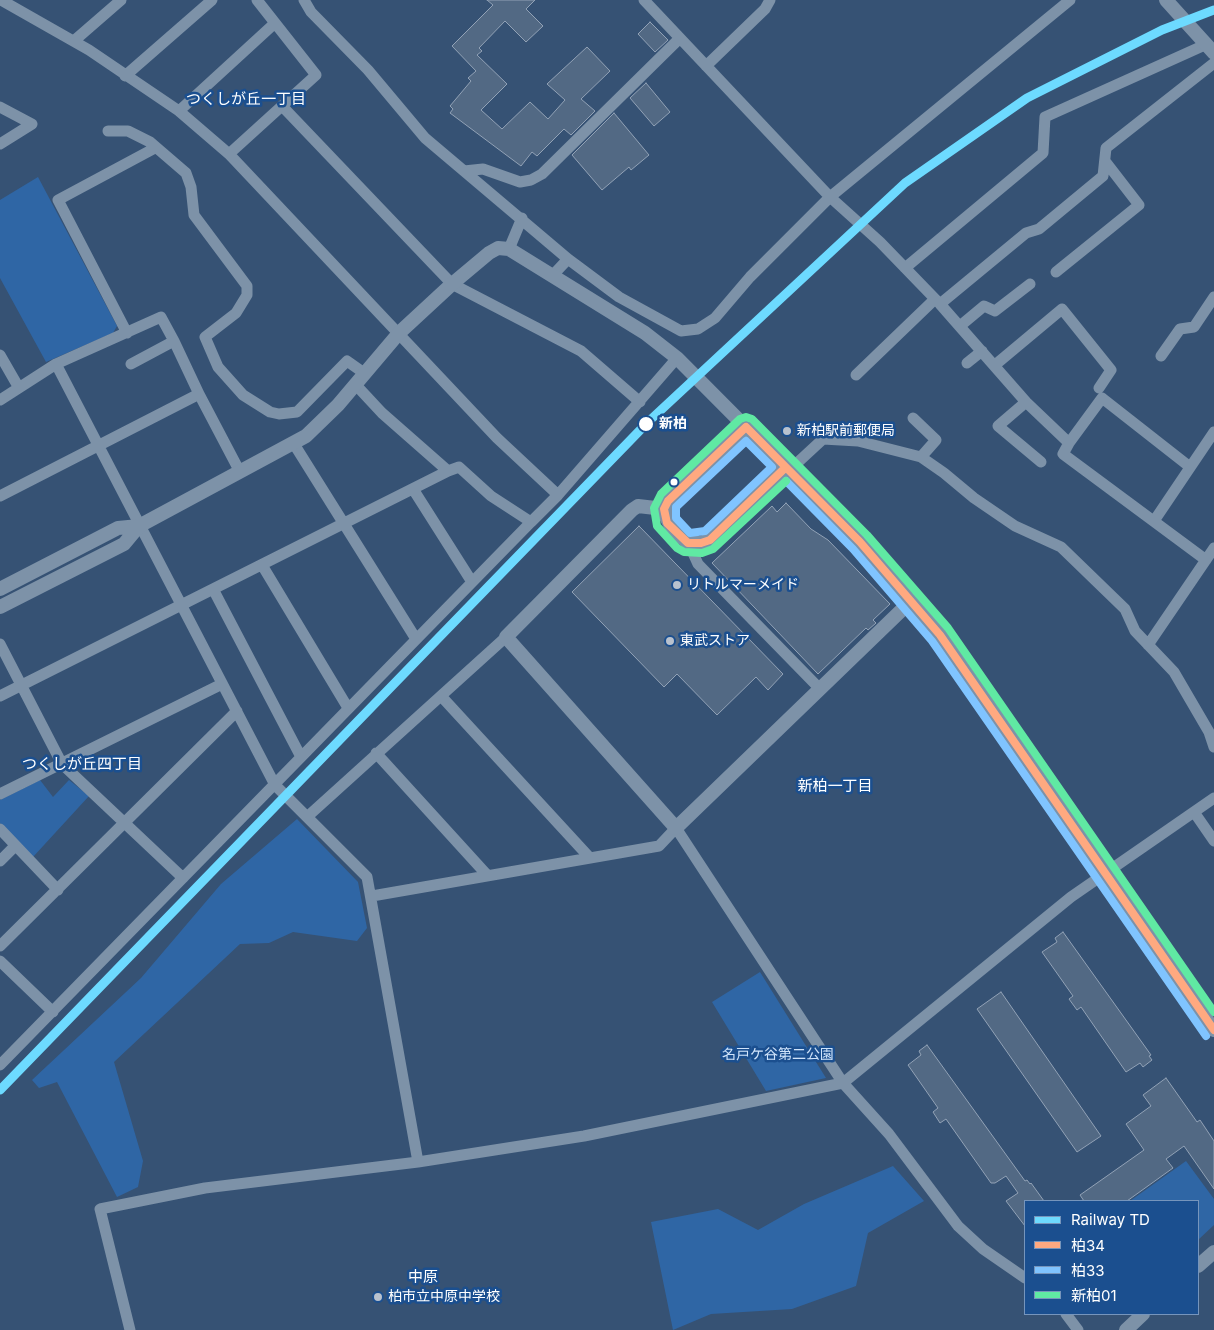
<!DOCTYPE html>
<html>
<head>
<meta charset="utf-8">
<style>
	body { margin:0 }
	#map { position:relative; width:1214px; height:1330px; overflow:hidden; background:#365274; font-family:Inter,"Noto Sans JP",sans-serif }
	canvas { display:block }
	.legend { position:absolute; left:1024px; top:1200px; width:175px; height:115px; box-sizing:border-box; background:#1b4f8f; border:1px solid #7695bc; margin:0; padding:6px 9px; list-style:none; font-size:15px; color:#fff }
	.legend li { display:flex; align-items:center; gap:10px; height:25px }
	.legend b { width:25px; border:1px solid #7695bc }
</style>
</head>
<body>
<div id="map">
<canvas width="1214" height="1330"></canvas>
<ul class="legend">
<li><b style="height:6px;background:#6ddaff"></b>Railway TD</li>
<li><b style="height:6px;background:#ffa980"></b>柏34</li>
<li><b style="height:6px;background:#80c4ff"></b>柏33</li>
<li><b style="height:6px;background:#60e9a3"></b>新柏01</li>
</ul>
</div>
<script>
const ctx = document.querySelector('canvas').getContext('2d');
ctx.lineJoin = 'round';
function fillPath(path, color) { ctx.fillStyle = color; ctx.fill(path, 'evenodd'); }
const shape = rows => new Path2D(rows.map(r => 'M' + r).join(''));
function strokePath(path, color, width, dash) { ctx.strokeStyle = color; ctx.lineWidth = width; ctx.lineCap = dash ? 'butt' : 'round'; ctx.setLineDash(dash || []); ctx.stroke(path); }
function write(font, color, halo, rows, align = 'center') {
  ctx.font = font + ' Inter,"Noto Sans JP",sans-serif'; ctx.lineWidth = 5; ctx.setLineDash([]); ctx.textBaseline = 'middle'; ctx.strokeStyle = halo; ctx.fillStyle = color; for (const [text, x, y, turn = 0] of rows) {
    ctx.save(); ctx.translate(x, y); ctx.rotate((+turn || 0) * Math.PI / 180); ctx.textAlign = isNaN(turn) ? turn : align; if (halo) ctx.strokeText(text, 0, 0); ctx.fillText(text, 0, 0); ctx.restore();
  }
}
const green = shape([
	[38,177,117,326,113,333,46,362,0,278,0,200],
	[40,780,53,797,69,780,89,796,33,857,0,823,0,800],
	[297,819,358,882,367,928,357,941,293,932,269,943,240,944,114,1062,143,1161,138,1187,117,1197,57,1082,39,1088,32,1080,141,978,221,884],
	[760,972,826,1078,766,1091,712,1002],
	[1186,1161,1214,1199,1214,1225,1198,1240,1198,1201,1130,1201],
	[893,1166,924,1201,868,1233,856,1286,792,1309,711,1314,673,1330,651,1222,718,1209,758,1230,804,1204]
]);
const building = shape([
	[487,0,535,0,526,9,543,26,526,42,505,21,479,48,482,51,477,55,507,84,481,110,502,129,530,102,548,119,565,100,547,84,587,47,610,71,581,99,595,111,571,135,564,129,537,156,532,152,521,166,450,113,453,109,450,106,471,81,468,78,476,71,452,46,493,5,487,0],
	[650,22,668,40,655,52,638,34,650,22],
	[646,83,670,112,654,126,630,98,646,83],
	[614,113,649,155,631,170,629,167,602,190,572,155,614,113],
	[786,503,811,529,828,540,890,604,873,620,876,623,868,630,866,628,818,674,712,563,772,506,777,512,786,503],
	[639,526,783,674,768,690,756,677,717,715,677,674,664,687,572,592,639,526],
	[1063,932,1151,1055,1149,1056,1152,1060,1143,1067,1140,1063,1126,1072,1081,1007,1077,1010,1069,999,1073,996,1042,952,1057,942,1055,938,1063,932],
	[1001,992,1101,1136,1077,1152,977,1009,1001,992],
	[927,1045,1025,1181,1027,1180,1030,1184,1031,1183,1044,1201,1025,1201,1025,1226,1006,1201,1018,1193,1006,1176,995,1183,991,1183,946,1119,940,1123,933,1112,938,1108,908,1065,921,1055,919,1051,927,1045],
	[1166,1078,1197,1122,1200,1120,1214,1141,1214,1189,1184,1146,1166,1159,1173,1168,1127,1201,1084,1201,1080,1195,1144,1150,1126,1124,1151,1106,1143,1095,1166,1078]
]);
const minor = shape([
	[1,0,89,50,179,111,229,154,497,438,558,495],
	[304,0,311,12,368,70,425,138,568,259],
	[644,0,830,197,880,242,940,304,1026,402,1069,443,1102,398,1190,467],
	[75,40,121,0],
	[706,66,765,9,770,0],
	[125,76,212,0],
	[282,106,452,284,581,351,640,402],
	[0,107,32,124,0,144],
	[179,111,275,23],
	[108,131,128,131,150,142,186,173,191,187,194,215,247,286,247,295,236,313,205,337,218,367,243,395,270,412,279,414,297,412,347,361,364,373],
	[229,154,316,75,257,0],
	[464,171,483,169,520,182,531,180,542,174,679,39],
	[509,249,522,218],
	[905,268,1043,153,1045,117,1207,44],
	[1056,272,1139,205,1105,161],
	[553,275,568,259,619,297,681,331,698,329,715,318,750,277,830,197,1070,0],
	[940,304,1026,233,1039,229,1103,176,1106,148,1214,63],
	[960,326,984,306,995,311,1030,284],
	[127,333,58,200,155,148],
	[0,355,19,388],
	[1161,356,1180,329,1194,327,1214,297],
	[967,363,982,351],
	[56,364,275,785,367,877,418,1162],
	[131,364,174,341,199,394],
	[995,365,1062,309,1111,370,1099,388],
	[856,375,935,299],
	[355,384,382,413,448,471,459,467,491,496,531,522,558,495,677,358],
	[0,400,56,364,161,317,174,341],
	[1026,402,998,426,1041,462],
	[913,418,936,440,921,457],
	[1069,443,1063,454,1206,560],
	[294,444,416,639],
	[785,468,796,464,823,439,858,441,921,457,944,473,974,498,1015,526,1061,547,1125,609,1135,631,1174,672,1209,732,1214,747],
	[413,489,472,582],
	[0,496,199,394,240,472],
	[1154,521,1214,432],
	[694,544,693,553,698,564,820,689],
	[262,565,348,708],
	[213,589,301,757],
	[0,644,62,764,183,878],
	[1148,645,1214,548],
	[0,696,448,471],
	[441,696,590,858],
	[376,753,488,876],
	[0,794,222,684],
	[1194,812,1214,841],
	[307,817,506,637],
	[0,829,58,890],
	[0,861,15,846],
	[372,896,659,846,676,828,843,1083,889,1134,958,1226,983,1249,1025,1278],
	[0,946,237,711],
	[0,961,53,1012],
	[0,1065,531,522],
	[1066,1314,1078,1330],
	[130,1330,100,1209,205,1188,418,1162,584,1136,843,1083,1071,897,1214,798]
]);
const tertiary = shape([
	[1166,0,1214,53],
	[746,427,668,501,665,515,673,530,688,543,701,543,710,540,785,468],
	[664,509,638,506,632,510,506,637,676,828,911,601],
	[0,589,118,528,139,526],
	[0,607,124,544,139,526,306,436,338,405,399,333,452,284,489,253,498,248,509,249,645,333,677,358,860,542,940,635,1214,1030],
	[1198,1266,1214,1252],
	[1126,1330,1143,1314]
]);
const bus1 = shape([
	[785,468,710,540,701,543,688,543,667,523,664,509,668,501,746,427,860,542,940,635,1214,1030]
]);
const bus2 = shape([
	[746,441,772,467,705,531,690,533,676,518,676,507,746,441],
	[786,481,853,549,932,641,1206,1036]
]);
const bus3 = shape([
	[786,481,713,549,702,553,684,552,677,548,657,526,654,508,661,494,740,419,746,417,752,419,867,535,948,628,1214,1012]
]);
const rail1 = shape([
	[0,1090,647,423,905,183,1027,98,1162,30,1214,10]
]);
const markers = [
	[646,424,8,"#fff"],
	[787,431,5,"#b9c2ce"],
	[674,482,4.5,"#fff"],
	[677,585,5,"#b9c2ce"],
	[670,641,5,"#b9c2ce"],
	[378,1297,5,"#b9c2ce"]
];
const stopNames = [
	["新柏",659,424]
];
const poiNames = [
	["新柏駅前郵便局",797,431],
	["リトルマーメイド",687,585],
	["東武ストア",680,641],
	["柏市立中原中学校",388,1297]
];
const parkNames = [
	["名戸ケ谷第二公園",778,1055]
];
const neighbourhoodNames = [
	["つくしが丘一丁目",246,99],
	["つくしが丘四丁目",82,764],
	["新柏一丁目",835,786],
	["中原",423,1277]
];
fillPath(green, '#2f66a5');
fillPath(building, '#526984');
strokePath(building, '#92a2b6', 1);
strokePath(minor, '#7d92a8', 11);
strokePath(tertiary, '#7d92a8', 14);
strokePath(bus1, '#ffa980', 8);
strokePath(bus2, '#80c4ff', 8);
strokePath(bus3, '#60e9a3', 8);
strokePath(rail1, '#6ddaff', 9);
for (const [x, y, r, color] of markers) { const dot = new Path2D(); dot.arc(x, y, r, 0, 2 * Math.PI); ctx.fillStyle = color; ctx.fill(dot); strokePath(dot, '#1b4f8f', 2); }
write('bold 14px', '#fff', '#1b4f8f', stopNames, 'left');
write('14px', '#fff', '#1b4f8f', poiNames, 'left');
write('14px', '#cfe3fa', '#1b4f8f', parkNames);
write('15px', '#fff', '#1b4f8f', neighbourhoodNames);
</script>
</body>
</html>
